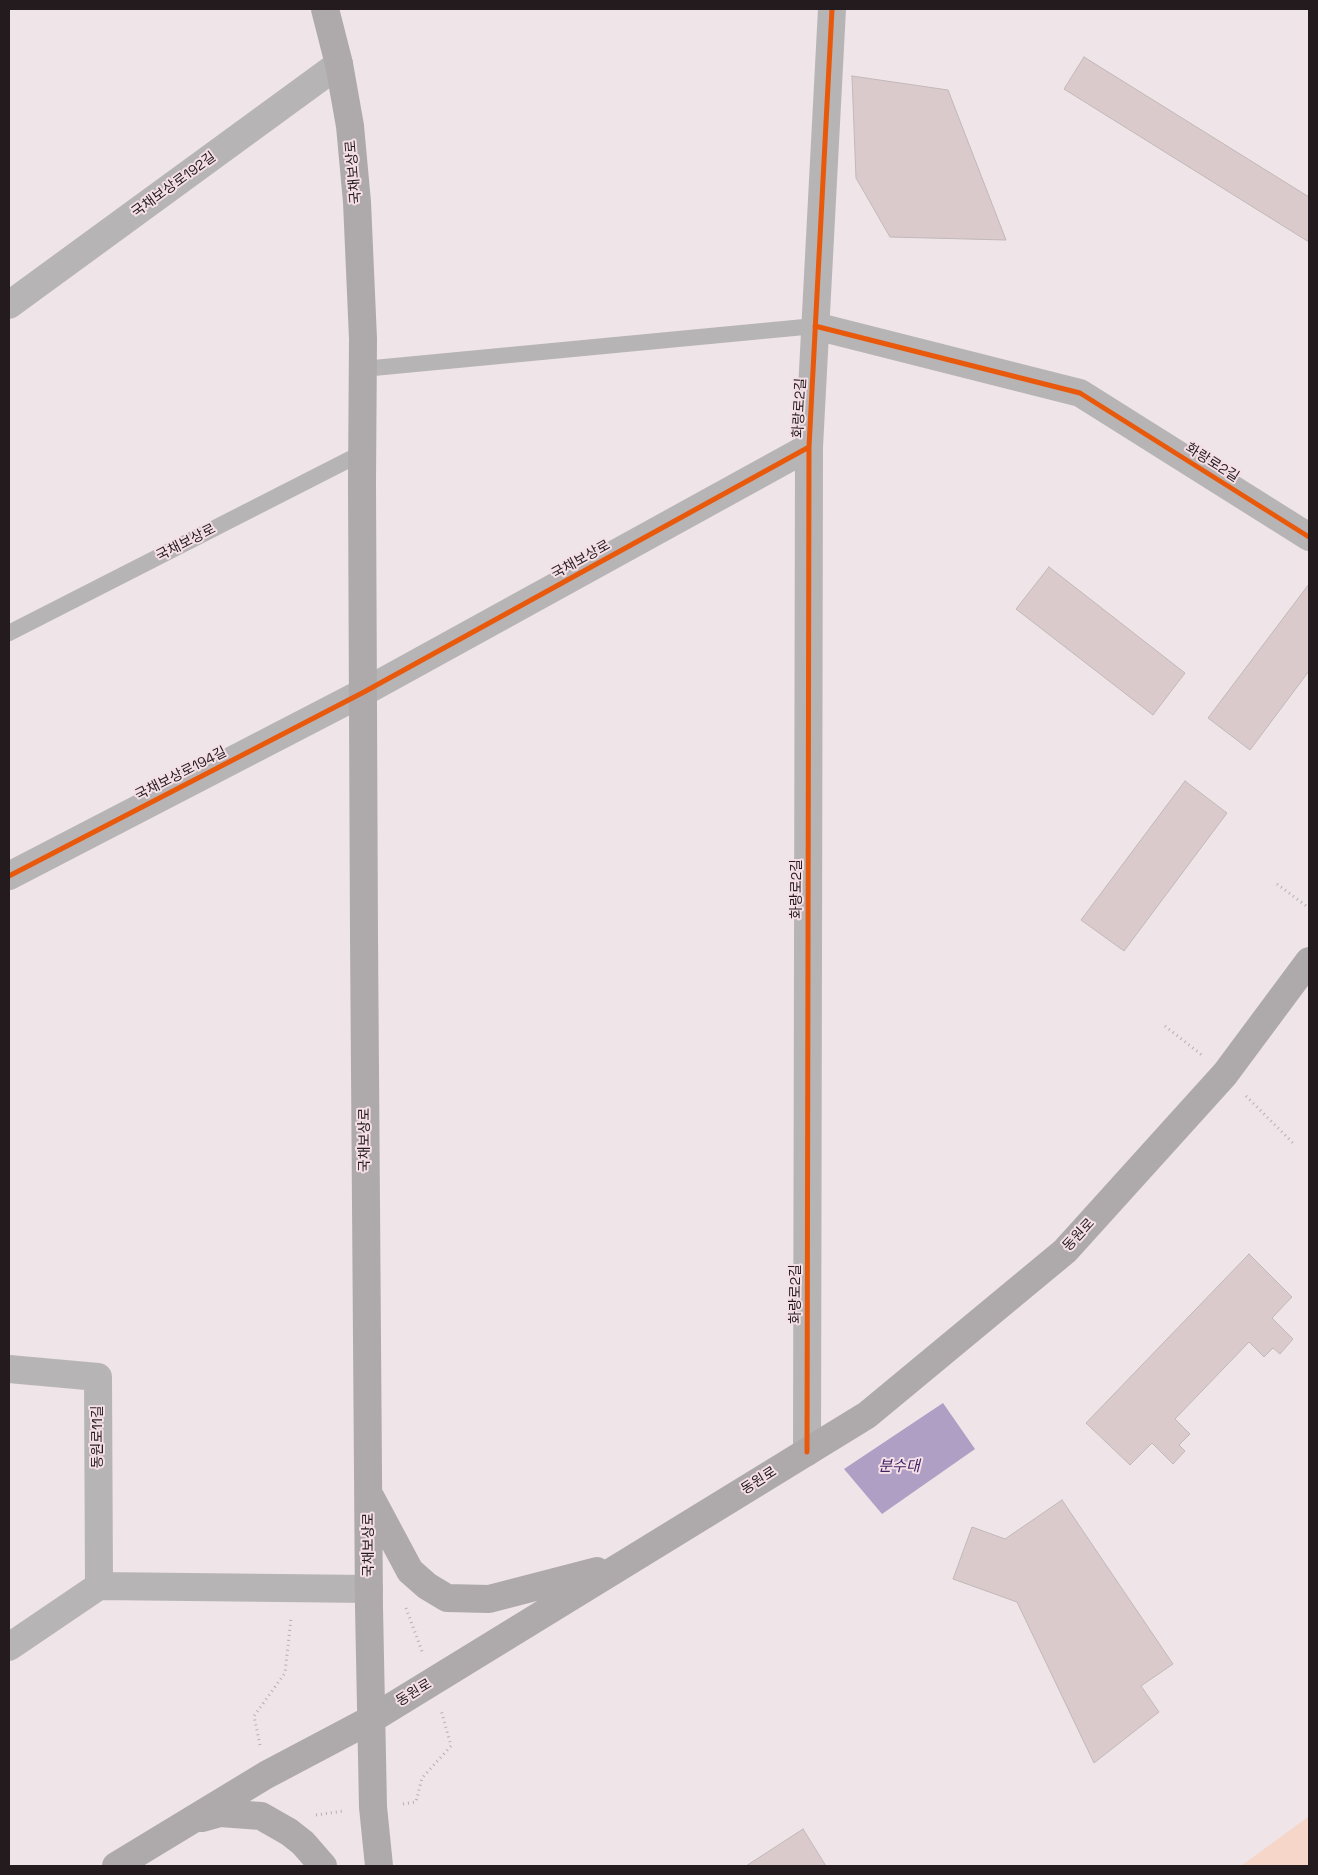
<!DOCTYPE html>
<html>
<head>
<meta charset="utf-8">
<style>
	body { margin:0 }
	#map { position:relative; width:1318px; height:1875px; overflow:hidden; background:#efe4e7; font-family:"Space Grotesk",sans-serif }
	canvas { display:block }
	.frame { position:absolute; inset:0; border:10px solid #231b1e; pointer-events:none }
</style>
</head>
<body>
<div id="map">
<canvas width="1318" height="1875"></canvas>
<div class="frame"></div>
</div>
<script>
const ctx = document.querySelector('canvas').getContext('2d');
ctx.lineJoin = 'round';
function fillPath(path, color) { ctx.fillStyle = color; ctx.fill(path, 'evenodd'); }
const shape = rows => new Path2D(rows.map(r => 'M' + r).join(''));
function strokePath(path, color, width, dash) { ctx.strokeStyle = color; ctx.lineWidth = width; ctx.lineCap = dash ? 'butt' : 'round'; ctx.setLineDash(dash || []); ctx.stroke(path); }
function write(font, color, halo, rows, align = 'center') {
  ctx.font = font + ' "Space Grotesk","Noto Sans KR",sans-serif'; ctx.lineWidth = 4; ctx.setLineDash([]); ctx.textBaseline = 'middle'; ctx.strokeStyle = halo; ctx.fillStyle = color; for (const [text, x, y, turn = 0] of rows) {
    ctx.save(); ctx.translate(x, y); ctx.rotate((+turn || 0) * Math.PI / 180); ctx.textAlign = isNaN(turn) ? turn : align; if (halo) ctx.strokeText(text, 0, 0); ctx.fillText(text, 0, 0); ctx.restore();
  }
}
const green = shape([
	[1308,1817,1309,1819,1309,1866,1241,1866]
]);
const water = shape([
	[943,1403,975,1449,882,1514,844,1469]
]);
const building = shape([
	[1084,57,1309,197,1309,242,1064,89,1084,57],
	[852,76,948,90,1006,240,890,237,856,178,852,76],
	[1049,567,1185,673,1153,715,1016,609,1049,567],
	[1309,584,1309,671,1250,750,1208,718,1309,584],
	[1185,781,1227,813,1124,951,1081,920,1185,781],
	[1249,1254,1292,1297,1272,1318,1293,1339,1280,1354,1273,1348,1264,1357,1249,1342,1175,1419,1190,1434,1179,1445,1185,1451,1173,1464,1152,1443,1130,1465,1086,1423,1249,1254],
	[1062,1500,1173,1664,1141,1686,1159,1712,1094,1763,1017,1602,953,1579,972,1527,1005,1539,1062,1500],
	[803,1829,826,1866,746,1866,803,1829]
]);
const path = shape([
	[1277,884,1309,908],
	[1165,1026,1203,1056],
	[1246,1096,1293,1143],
	[406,1608,423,1654],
	[260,1745,254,1716,285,1673,291,1618],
	[403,1804,416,1802,422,1778,451,1746,441,1710],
	[316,1815,344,1811]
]);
const lane = shape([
	[363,369,815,326],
	[9,633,362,453]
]);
const street = shape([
	[9,305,339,64],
	[815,326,1080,393,1309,537],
	[9,876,364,692,809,447],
	[9,1369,98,1377,99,1586],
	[807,1452,809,447,832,9],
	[9,1647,99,1586,369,1589]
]);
const secondary = shape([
	[325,9,339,64,350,126,357,202,363,339,362,482,364,937,369,1607,373,1807,379,1866],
	[371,1498,410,1571,427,1586,447,1598,489,1599,597,1571],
	[202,1818,220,1813,261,1816,289,1832,303,1843,323,1866],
	[116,1866,266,1775,370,1720,867,1415,1065,1251,1225,1074,1309,961]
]);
const cycleway = shape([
	[815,326,1080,393,1309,537],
	[9,876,364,692,809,447],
	[807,1452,809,447,832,9]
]);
const streetNames = [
	["국채보상로",354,172,-95],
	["국채보상로192길",174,185,-36],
	["화랑로2길",800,408,-87],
	["화랑로2길",1212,463,32],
	["국채보상로",186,543,-27],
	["국채보상로",581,560,-29],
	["국채보상로194길",181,774,-27],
	["화랑로2길",797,889,-90],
	["국채보상로",365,1140,-90],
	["동원로",1079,1235,-47],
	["화랑로2길",796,1294,-90],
	["동원로11길",98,1437,-90],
	["동원로",759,1481,-32],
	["국채보상로",369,1545,-90],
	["동원로",414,1693,-31]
];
const waterNames = [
	["분수대",899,1467]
];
fillPath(green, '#f5d6c9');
fillPath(water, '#af9fc5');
fillPath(building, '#dbcacb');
strokePath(building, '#c1b8b9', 1);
strokePath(path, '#b5b1b3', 3, [1, 4]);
strokePath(lane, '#b7b4b6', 16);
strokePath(street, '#b7b4b6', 28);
strokePath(secondary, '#aeaaac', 28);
strokePath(cycleway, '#e8590c', 5);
write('14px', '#231b1e', '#f4dfe6', streetNames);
write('italic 15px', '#3f2465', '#f4dfe6', waterNames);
</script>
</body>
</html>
